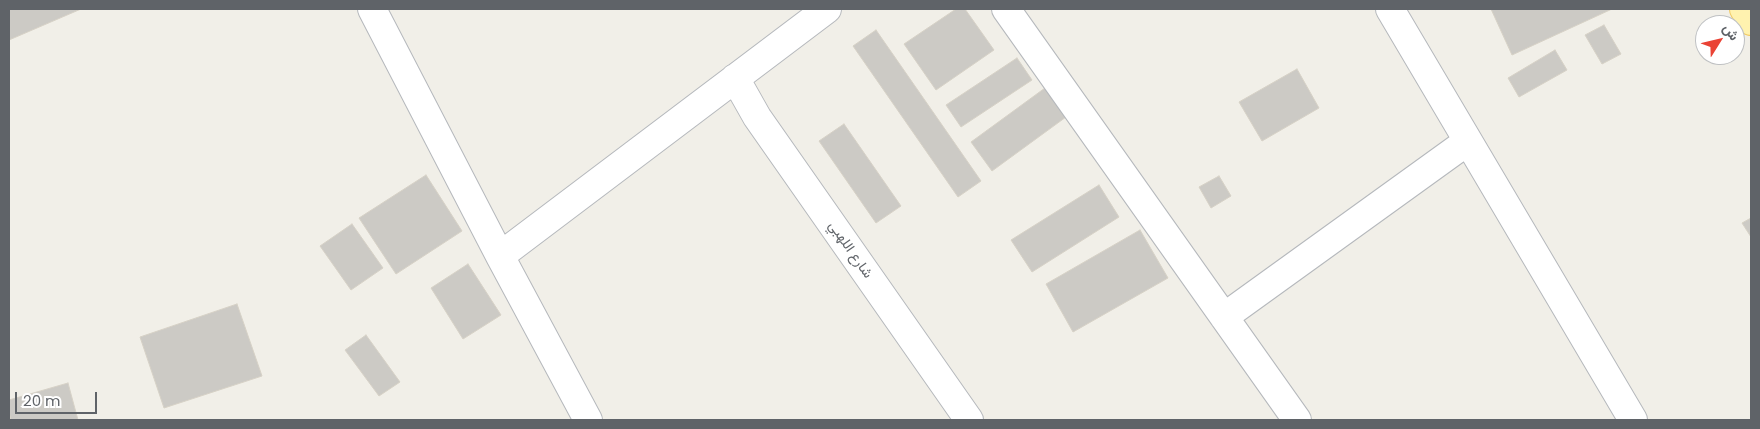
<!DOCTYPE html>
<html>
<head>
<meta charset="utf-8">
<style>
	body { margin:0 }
	#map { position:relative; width:1760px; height:429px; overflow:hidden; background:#f1efe8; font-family:Poppins,Vazirmatn,sans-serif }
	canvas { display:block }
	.frame { position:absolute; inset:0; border:10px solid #5f6368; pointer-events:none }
	.north { position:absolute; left:1695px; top:15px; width:50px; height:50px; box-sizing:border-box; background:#fff; border:1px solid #bfc1c3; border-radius:50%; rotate:54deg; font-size:14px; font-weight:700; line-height:20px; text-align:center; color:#5f6368 }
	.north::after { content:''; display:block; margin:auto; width:18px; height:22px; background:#ea4335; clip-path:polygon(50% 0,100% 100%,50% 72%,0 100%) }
	.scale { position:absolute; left:15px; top:392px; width:82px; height:22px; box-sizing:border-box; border:2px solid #5f6368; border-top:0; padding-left:6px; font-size:15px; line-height:18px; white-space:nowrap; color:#5f6368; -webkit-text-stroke:4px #fff; paint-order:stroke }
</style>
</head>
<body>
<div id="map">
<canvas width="1760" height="429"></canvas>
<div class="frame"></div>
<div class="north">ش</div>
<div class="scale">20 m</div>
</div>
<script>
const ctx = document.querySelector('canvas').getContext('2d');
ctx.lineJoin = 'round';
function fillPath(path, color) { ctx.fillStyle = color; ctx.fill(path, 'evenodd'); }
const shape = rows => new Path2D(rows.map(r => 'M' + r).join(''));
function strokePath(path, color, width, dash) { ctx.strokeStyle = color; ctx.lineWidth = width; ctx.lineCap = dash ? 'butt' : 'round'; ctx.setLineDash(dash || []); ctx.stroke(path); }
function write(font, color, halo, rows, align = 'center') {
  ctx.font = font + ' Poppins,Vazirmatn,sans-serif'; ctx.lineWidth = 4.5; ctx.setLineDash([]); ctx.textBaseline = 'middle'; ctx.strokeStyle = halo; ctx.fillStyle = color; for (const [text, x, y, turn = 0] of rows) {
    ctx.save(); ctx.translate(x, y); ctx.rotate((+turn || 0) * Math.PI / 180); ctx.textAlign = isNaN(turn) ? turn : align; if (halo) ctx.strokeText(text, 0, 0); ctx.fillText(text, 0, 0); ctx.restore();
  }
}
const building = shape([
	[9,9,81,9,9,40,9,9],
	[956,9,965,9,994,50,936,90,904,44,956,9],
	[1491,9,1612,9,1512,55,1491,9],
	[1604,25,1621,54,1602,64,1585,35,1604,25],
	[876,30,981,181,958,197,853,46,876,30],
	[1555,50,1567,70,1519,97,1508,78,1555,50],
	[1017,58,1032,80,961,127,946,105,1017,58],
	[1297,69,1319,108,1262,141,1239,102,1297,69],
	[1045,88,1066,117,992,171,971,142,1045,88],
	[844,124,901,206,876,223,819,141,844,124],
	[426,175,462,231,396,274,359,218,426,175],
	[1219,176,1231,196,1211,208,1199,187,1219,176],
	[1099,185,1119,217,1032,272,1011,240,1099,185],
	[1751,218,1751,237,1742,223,1751,218],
	[352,224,383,268,351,290,320,246,352,224],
	[1140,230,1168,278,1073,332,1046,284,1140,230],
	[468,264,501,315,463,339,431,288,468,264],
	[237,304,262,376,164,408,140,337,237,304],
	[366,335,400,382,379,396,345,350,366,335],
	[68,383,78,420,11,420,9,412,9,400,68,383]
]);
const minor = shape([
	[372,9,500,256,588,420],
	[1006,9,1297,420],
	[1390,9,1633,420],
	[735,78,757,117,969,420],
	[500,256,827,9],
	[1224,317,1468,141]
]);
const major = shape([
	[1744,9,1751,21]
]);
const streetNames = [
	["شارع اللهبي",850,250,55]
];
fillPath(building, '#cccac5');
strokePath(building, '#d6d1c6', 1);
strokePath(minor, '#b5b8bc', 30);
strokePath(major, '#f2c960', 30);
strokePath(minor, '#fff', 28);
strokePath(major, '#fff2af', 28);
write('14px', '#5f6368', '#fff', streetNames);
</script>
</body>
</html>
